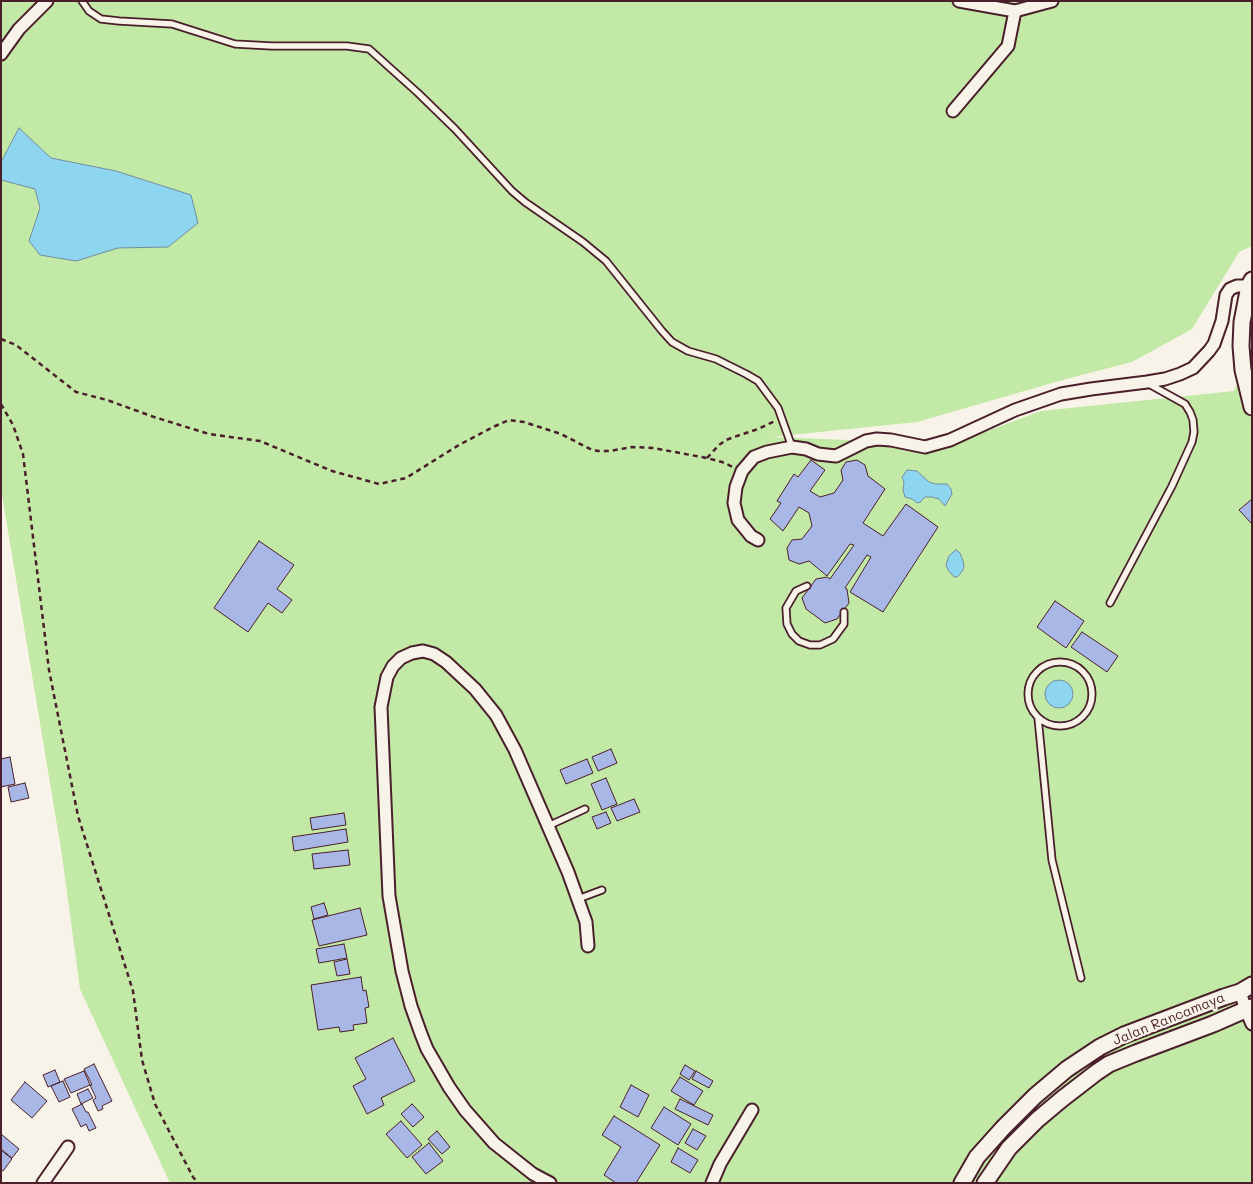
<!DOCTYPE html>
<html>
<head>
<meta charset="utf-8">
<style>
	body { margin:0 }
	#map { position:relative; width:1253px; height:1184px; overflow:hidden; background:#f7f3e8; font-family:Mali,sans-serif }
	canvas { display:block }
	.frame { position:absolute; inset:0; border:2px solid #4a1f2b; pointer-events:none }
</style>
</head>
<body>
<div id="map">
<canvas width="1253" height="1184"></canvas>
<div class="frame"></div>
</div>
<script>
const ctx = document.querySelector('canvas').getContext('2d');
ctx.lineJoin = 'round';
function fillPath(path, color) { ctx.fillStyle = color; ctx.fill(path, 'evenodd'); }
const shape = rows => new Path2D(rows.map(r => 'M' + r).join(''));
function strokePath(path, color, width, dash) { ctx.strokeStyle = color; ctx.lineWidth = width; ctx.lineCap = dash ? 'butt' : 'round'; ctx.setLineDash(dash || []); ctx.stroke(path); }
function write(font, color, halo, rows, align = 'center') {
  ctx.font = font + ' Mali,sans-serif'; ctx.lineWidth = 4.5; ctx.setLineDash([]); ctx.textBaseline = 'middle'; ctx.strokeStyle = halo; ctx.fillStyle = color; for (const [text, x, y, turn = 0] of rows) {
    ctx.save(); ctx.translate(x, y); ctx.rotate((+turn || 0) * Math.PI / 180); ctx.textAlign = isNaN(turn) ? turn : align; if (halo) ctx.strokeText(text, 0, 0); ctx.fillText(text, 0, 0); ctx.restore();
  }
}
const green = shape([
	[1,1,1252,1,1252,246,1239,252,1192,329,1132,362,1066,379,917,422,771,437,953,444,1041,411,1234,391,1252,353,1252,1183,170,1183,80,989,62,855,1,489]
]);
const water = shape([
	[19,128,51,158,116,171,191,195,198,223,168,247,118,248,76,261,40,255,29,241,40,208,35,189,1,180,1,162,19,128],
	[907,470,917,471,929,482,935,484,947,484,951,489,952,494,945,506,939,499,932,497,925,497,921,501,921,502,917,503,912,499,905,497,903,490,904,482,902,477,907,470],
	[956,550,960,553,963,561,964,565,963,570,960,574,957,577,954,577,948,570,946,565,949,556,953,552,956,550],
	'1045 694a14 14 0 1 1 28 0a14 14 0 1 1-28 0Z'
]);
const building = shape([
	[811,460,825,470,810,491,820,497,834,493,843,480,841,470,846,462,857,460,865,465,868,476,885,489,863,523,883,536,906,504,938,527,883,612,850,592,871,557,867,555,845,588,847,589,849,603,837,619,825,623,806,609,802,598,816,579,827,577,830,579,854,545,850,544,827,576,809,561,799,564,789,560,787,548,792,540,802,539,812,526,809,513,799,507,783,531,770,519,781,503,777,501,794,474,798,477,811,460],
	[1252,499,1252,524,1239,510,1252,499],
	[259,541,294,565,277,589,292,600,282,613,268,603,248,632,214,608,259,541],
	[1055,601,1084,621,1066,648,1037,627,1055,601],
	[1082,632,1118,656,1107,672,1071,647,1082,632],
	[611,749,617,763,598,771,592,757,611,749],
	[10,757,15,784,1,787,1,759,10,757],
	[587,759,593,773,566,784,560,770,587,759],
	[606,778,617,804,602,810,591,784,606,778],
	[25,783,29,798,11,802,8,787,25,783],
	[634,799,640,812,617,821,611,808,634,799],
	[606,812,611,823,597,829,592,817,606,812],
	[344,813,346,825,312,830,310,818,344,813],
	[346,829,348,842,294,851,292,837,346,829],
	[348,850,350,865,314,869,312,854,348,850],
	[324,903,328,915,314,919,311,907,324,903],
	[360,908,367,935,319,946,312,920,360,908],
	[344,944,347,958,319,963,316,949,344,944],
	[347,959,350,974,337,976,334,962,347,959],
	[361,977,363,991,366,990,369,1007,365,1008,367,1023,353,1025,354,1030,340,1032,339,1027,318,1030,311,985,361,977],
	[393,1038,415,1081,381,1098,384,1105,367,1114,353,1086,366,1079,355,1058,393,1038],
	[94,1064,112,1101,102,1106,103,1109,98,1111,93,1100,96,1098,90,1085,92,1085,84,1069,94,1064],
	[685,1065,695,1071,689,1080,680,1074,685,1065],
	[55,1070,60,1082,48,1087,43,1075,55,1070],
	[84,1071,90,1085,71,1093,64,1079,84,1071],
	[696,1071,713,1081,709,1088,692,1079,696,1071],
	[680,1077,703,1091,694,1105,671,1091,680,1077],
	[63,1081,70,1097,59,1102,51,1086,63,1081],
	[25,1082,47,1101,32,1118,11,1100,25,1082],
	[631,1085,649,1095,638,1117,620,1107,631,1085],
	[88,1089,93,1098,81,1104,77,1094,88,1089],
	[680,1099,713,1115,708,1125,675,1109,680,1099],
	[82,1104,86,1112,88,1112,96,1128,89,1131,86,1124,81,1127,72,1109,82,1104],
	[412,1104,424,1117,413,1127,401,1114,412,1104],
	[664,1107,691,1124,678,1145,651,1128,664,1107],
	[614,1116,660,1145,636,1183,616,1183,604,1175,621,1147,602,1135,614,1116],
	[401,1121,422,1145,407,1158,386,1134,401,1121],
	[693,1129,706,1136,697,1150,685,1143,693,1129],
	[437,1131,450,1147,442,1154,428,1139,437,1131],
	[1,1134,19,1149,12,1158,1,1149,1,1134],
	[429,1143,443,1161,426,1174,412,1157,429,1143],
	[678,1148,698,1160,690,1173,671,1162,678,1148],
	[1,1150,12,1159,3,1171,1,1170,1,1150]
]);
const path = shape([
	[1,339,16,345,76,392,107,400,154,417,209,434,260,441,332,471,379,484,406,478,459,445,493,427,509,420,524,422,561,434,592,450,599,451,610,451,632,447,653,448,707,458,722,462,733,467],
	[1,404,13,425,23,454,49,670,78,816,133,991,142,1060,155,1104,193,1177,198,1183],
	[707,458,719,445,726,440,734,437,758,429,775,421]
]);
const service = shape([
	[82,1,89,11,101,19,119,21,172,24,235,44,272,46,347,46,369,49,418,93,455,129,512,191,525,202,583,242,606,261,662,331,672,342,688,351,716,359,746,374,758,381,778,408,792,447],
	[807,586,796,591,786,608,787,624,792,634,799,641,810,645,820,645,833,639,844,624,844,612],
	[1110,603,1172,486,1192,442,1194,432,1193,420,1190,412,1185,404,1149,384],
	'1028 694a32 32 0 1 1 64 0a32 32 0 1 1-64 0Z',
	[1038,718,1052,860,1081,978],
	[548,826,585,809],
	[578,899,602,890]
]);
const minor = shape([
	[959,1,1015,11,1052,1],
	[1,54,19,29,47,1],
	[953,111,1008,46,1015,11],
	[758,540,751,536,738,520,734,503,736,487,742,471,754,457,767,452,792,447,806,449,818,454,836,456,866,441,877,439,891,440,925,447,950,440,1015,410,1061,394,1091,389,1147,382,1165,379,1180,374,1193,368,1209,351,1214,344,1222,321,1226,295,1230,289,1237,286,1249,286],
	[1240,992,1246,1010,1252,1024],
	[43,1183,68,1147],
	[550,1183,533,1174,494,1143,465,1110,449,1087,427,1049,421,1034,411,1006,402,971,389,896,381,707,387,677,393,666,401,658,412,653,423,651,434,654,446,662,475,689,496,715,515,750,568,872,586,922,588,946],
	[712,1183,720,1164,752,1110]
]);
const tertiary = shape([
	[1252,280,1249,286,1242,322,1241,346,1243,370,1252,407],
	[962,1183,977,1157,1003,1128,1035,1096,1067,1069,1100,1047,1124,1035,1224,997,1240,992,1252,985],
	[985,1183,1009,1148,1037,1120,1062,1099,1097,1072,1109,1064,1136,1053,1213,1024,1252,1007]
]);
const streetNames = [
	["Jalan Rancamaya",1169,1019,-22]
];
fillPath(green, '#c2e9a5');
fillPath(water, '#8ed6ef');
strokePath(water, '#738da1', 1);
fillPath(building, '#a9b7e7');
strokePath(building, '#4a1f2b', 1);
strokePath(service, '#4a1f2b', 9);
strokePath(minor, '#4a1f2b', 15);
strokePath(tertiary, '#4a1f2b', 19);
strokePath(path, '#4a1f2b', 2.5, [5, 4]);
strokePath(service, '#f7f3e8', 5.5);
strokePath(minor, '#f7f3e8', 11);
strokePath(tertiary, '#f7f3e8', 15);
write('14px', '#4a1f2b', '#f7f3e8', streetNames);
</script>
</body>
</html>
